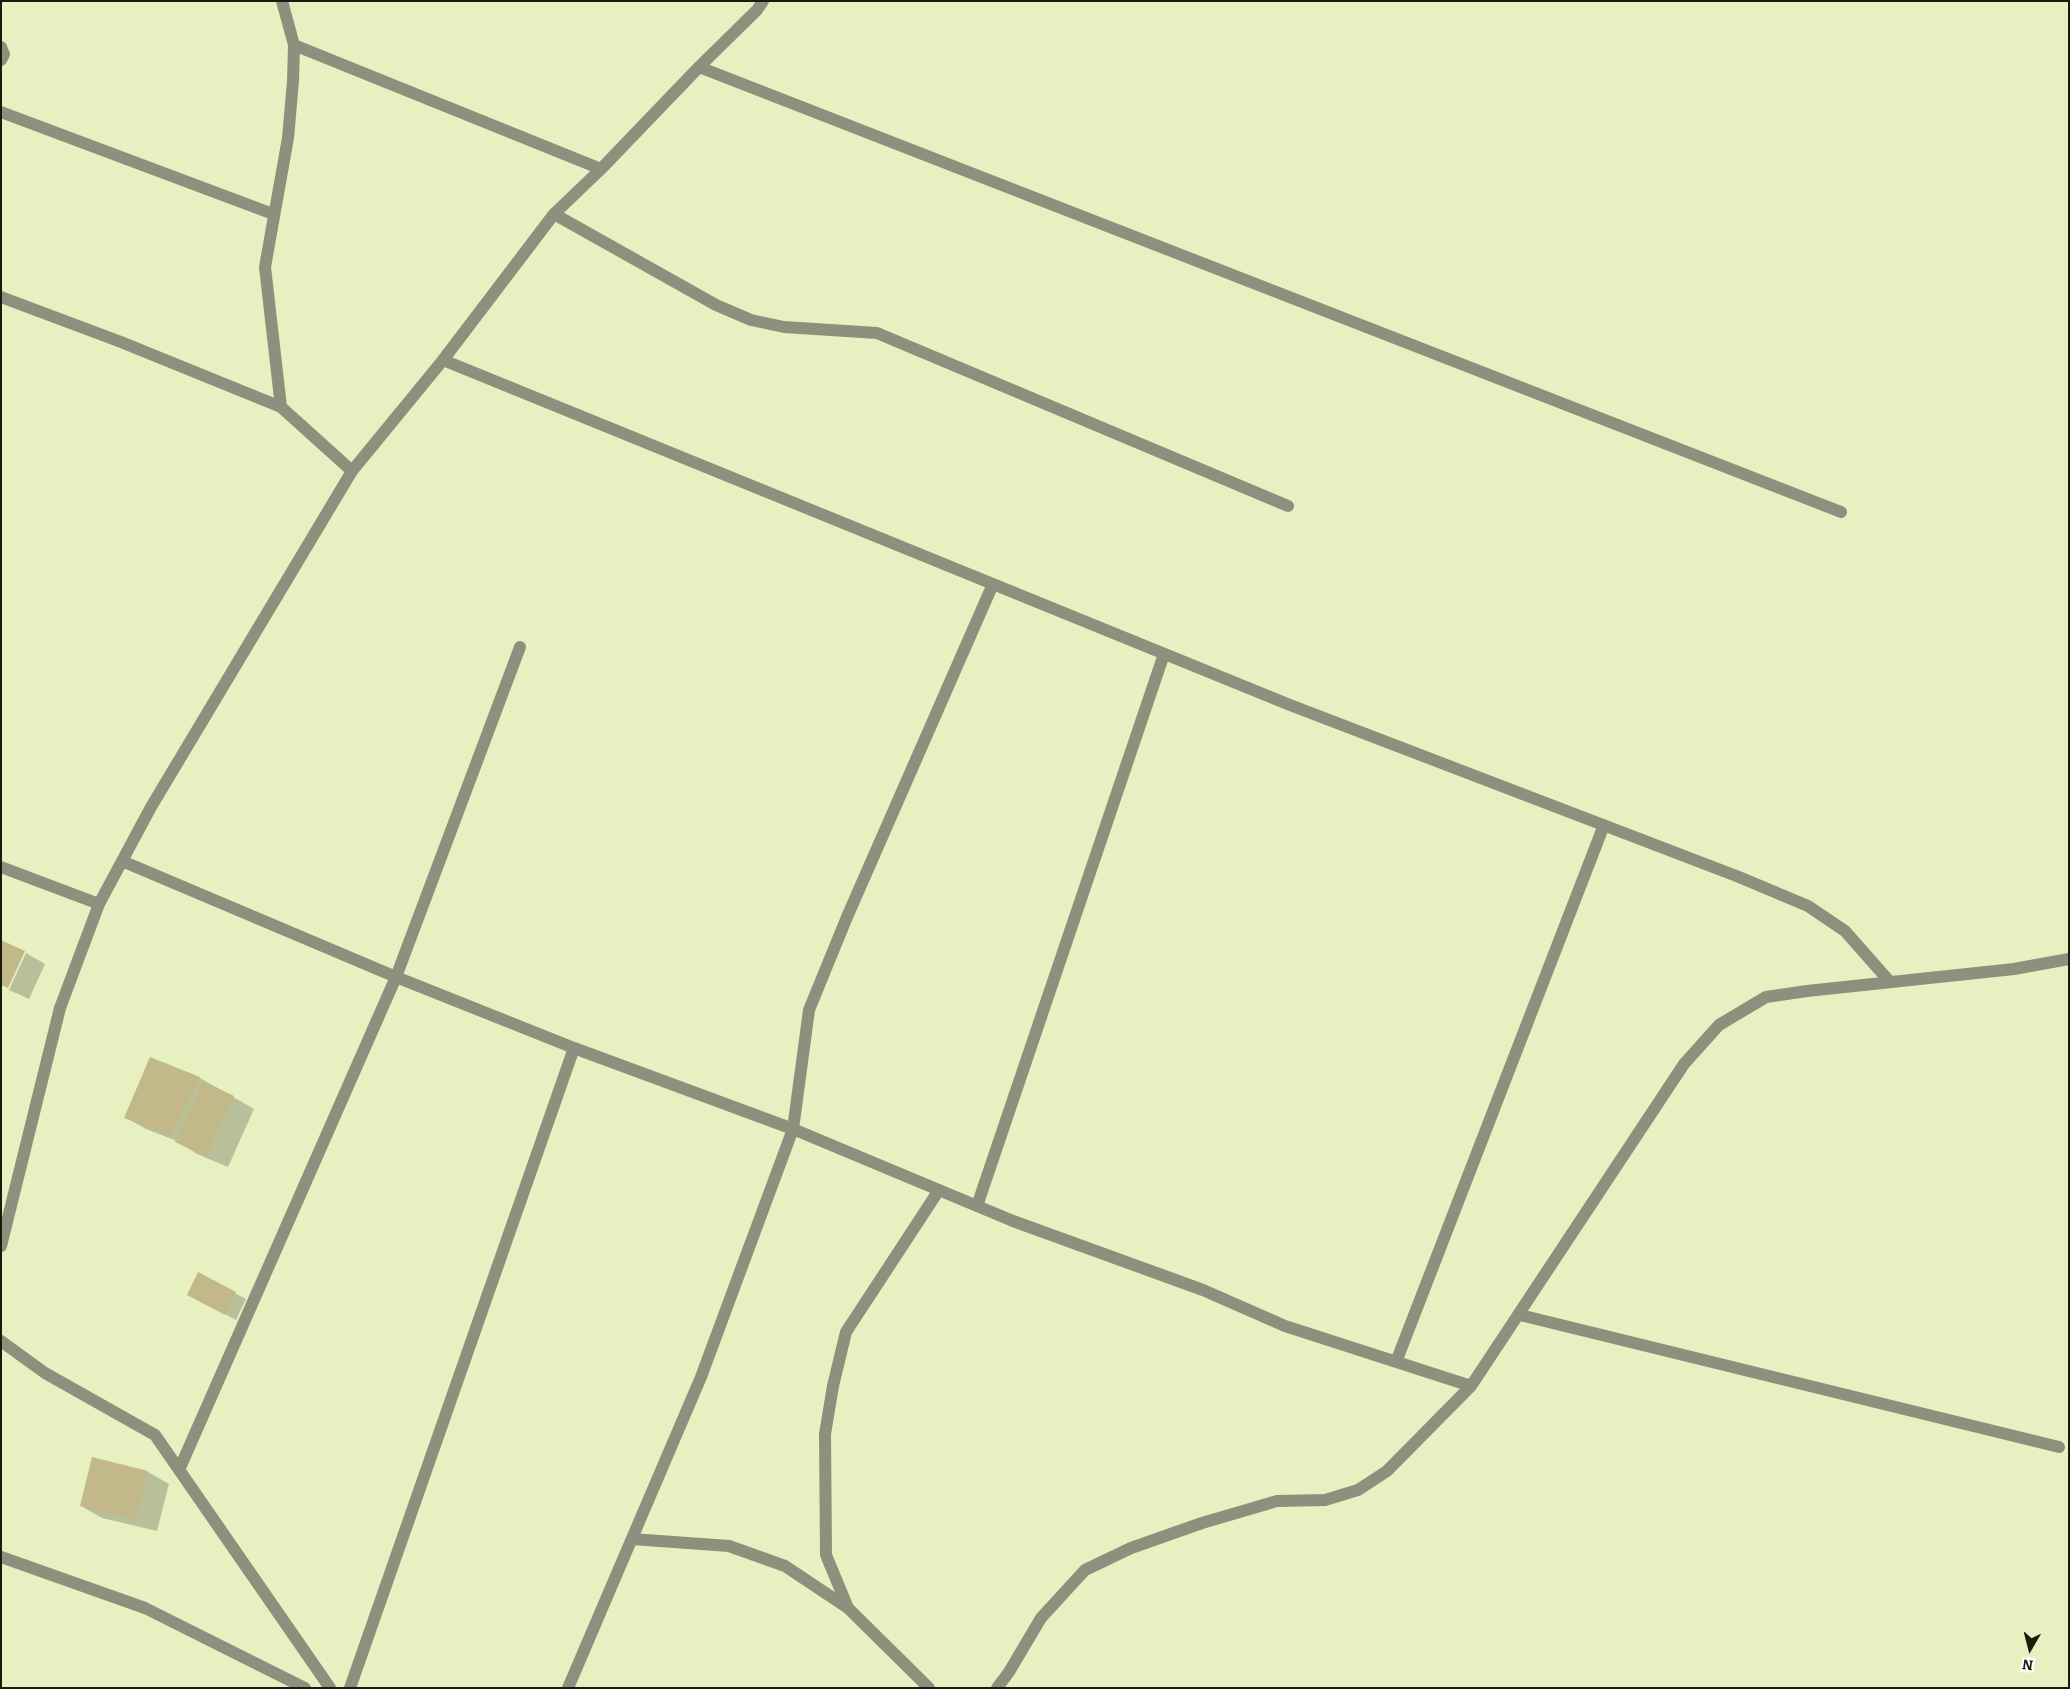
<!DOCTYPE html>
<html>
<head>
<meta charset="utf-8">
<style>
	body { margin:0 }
	#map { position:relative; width:2070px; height:1689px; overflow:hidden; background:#e7f0c0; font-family:Bitter,serif }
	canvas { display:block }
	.frame { position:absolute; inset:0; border:2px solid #1a1c0b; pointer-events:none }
	.north { position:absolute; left:2005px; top:1624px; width:50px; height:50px; -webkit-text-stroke:4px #fff; paint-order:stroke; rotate:188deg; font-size:14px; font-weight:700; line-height:20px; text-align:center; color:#1a1c0b }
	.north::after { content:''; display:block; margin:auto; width:18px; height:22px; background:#1a1c0b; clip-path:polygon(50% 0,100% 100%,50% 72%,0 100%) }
</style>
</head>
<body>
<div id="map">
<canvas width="2070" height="1689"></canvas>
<div class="frame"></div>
<div class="north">N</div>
</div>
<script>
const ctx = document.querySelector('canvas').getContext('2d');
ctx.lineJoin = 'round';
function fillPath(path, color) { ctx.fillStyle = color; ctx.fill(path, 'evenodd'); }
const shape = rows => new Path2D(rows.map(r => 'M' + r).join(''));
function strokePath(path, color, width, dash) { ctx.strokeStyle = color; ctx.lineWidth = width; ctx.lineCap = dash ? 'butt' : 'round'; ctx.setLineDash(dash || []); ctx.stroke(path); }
const shadow = shape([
	[26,953,45,964,29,999,9,990],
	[150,1059,200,1078,254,1109,228,1167,197,1154,177,1141,146,1129,125,1117],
	[199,1274,246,1299,236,1320,199,1300],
	[93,1459,148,1472,169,1484,157,1531,102,1518,81,1506]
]);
const building = shape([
	[1,940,25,951,8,988,1,985],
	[150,1057,200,1077,171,1136,124,1118],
	[203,1081,234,1096,206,1157,175,1142],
	[198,1272,236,1292,225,1315,187,1295],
	[92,1457,148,1471,136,1520,80,1506]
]);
const minor = shape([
	[282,1,294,45,293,81,288,138,265,267,281,407,352,471],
	[294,45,601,169],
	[1,47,4,54,1,60],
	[699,67,1841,512],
	[1,112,273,214],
	[554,214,716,305,751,320,784,327,877,333,1288,506],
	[1,297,121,342,281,407],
	[443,360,1290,705,1739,877,1808,906,1845,931,1890,982],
	[122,861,396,977,574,1048,793,1129,1013,1221,1203,1290,1285,1326,1471,1386],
	[1,867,99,904],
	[977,1206,1164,654],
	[1,1246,60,1008,99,904,151,807,352,471,443,360,554,214,601,169,699,67,757,10,763,1],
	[1520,1315,2059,1447],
	[1,1341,45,1373,155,1435,330,1688],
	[1396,1362,1604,825],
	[179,1470,396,977,520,647],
	[632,1539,729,1546,785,1566,848,1608],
	[1,1557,145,1608,305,1688],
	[350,1688,574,1048],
	[568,1688,701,1377,793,1129,809,1010,847,917,993,584],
	[929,1688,848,1608,826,1555,825,1434,833,1386,846,1332,939,1190],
	[997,1688,1009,1672,1041,1618,1085,1570,1131,1548,1202,1523,1277,1501,1325,1500,1358,1490,1387,1471,1471,1386,1684,1064,1719,1025,1766,997,1807,991,2014,969,2069,959]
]);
fillPath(shadow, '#0003');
fillPath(building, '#c2b889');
strokePath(minor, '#8c907d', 12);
</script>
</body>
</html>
